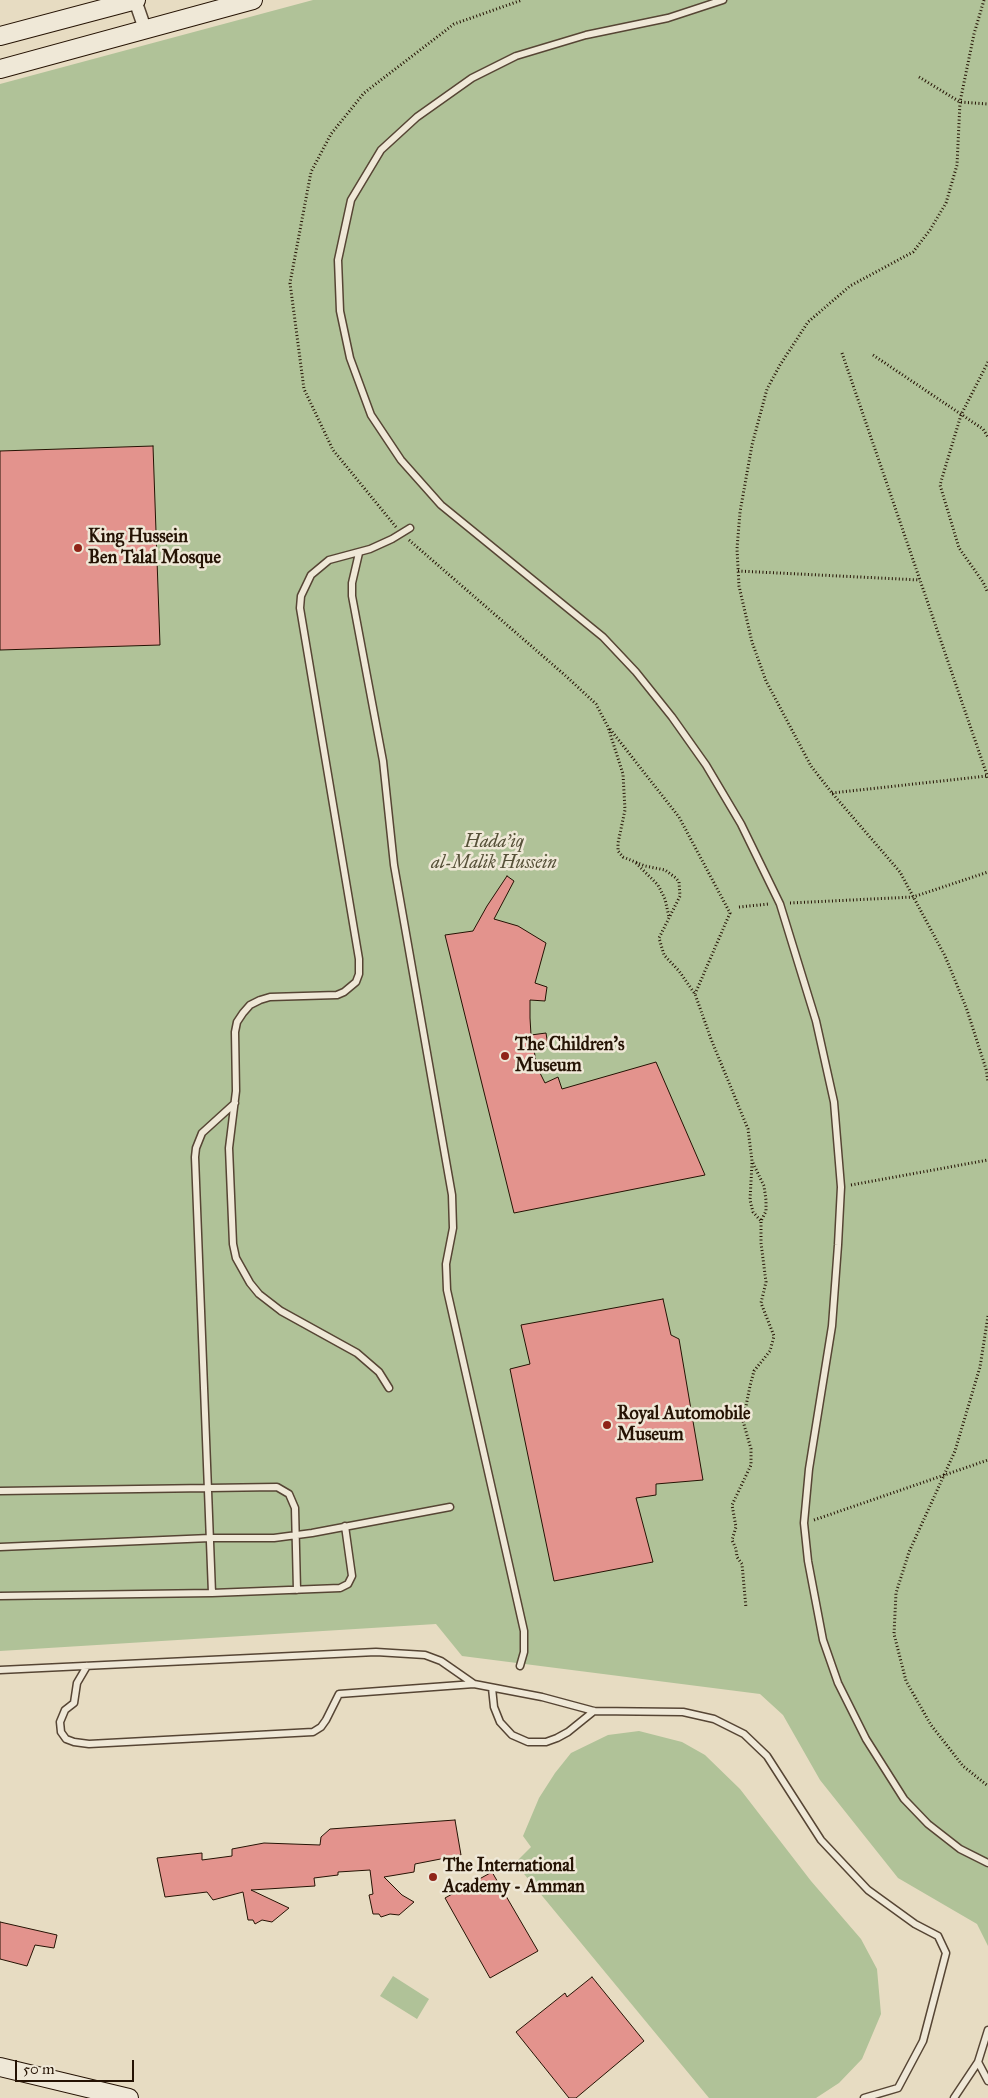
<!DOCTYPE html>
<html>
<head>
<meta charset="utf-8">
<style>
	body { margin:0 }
	#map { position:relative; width:988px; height:2098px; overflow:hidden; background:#e7dcc2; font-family:"IM FELL Great Primer",serif }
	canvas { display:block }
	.scale { position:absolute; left:15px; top:2060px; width:119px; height:22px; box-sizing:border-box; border:2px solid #251304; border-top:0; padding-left:6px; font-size:15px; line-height:18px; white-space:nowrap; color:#251304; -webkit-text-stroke:4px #efe8d7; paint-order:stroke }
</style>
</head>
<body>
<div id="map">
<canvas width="988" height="2098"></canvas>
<div class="scale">50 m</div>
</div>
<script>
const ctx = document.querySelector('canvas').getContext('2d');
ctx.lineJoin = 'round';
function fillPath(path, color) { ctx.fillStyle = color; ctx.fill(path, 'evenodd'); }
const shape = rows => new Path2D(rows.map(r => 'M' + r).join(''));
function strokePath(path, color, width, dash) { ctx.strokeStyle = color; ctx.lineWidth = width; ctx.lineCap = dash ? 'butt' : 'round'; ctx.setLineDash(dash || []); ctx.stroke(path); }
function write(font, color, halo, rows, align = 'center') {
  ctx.font = font + ' "IM FELL Great Primer",serif'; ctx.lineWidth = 5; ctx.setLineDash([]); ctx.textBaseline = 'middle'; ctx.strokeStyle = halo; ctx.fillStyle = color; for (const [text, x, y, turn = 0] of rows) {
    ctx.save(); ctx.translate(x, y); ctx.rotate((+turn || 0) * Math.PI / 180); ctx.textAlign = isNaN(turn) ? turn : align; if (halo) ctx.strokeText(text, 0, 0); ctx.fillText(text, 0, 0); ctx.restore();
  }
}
const green = shape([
	[313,0,988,0,988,1946,977,1924,898,1878,820,1780,783,1715,760,1694,462,1656,436,1624,0,1651,0,84],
	[639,1731,682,1742,705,1755,740,1789,811,1881,861,1939,877,1969,881,2014,862,2059,839,2083,816,2098,709,2098,515,1863,531,1847,523,1836,539,1798,555,1773,571,1753,608,1735],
	[393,1976,429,1999,417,2019,380,1996]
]);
const building = shape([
	[153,446,160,645,0,650,0,451,153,446],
	[507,876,514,881,494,919,518,926,546,943,535,983,547,987,545,1001,530,1000,530,1018,531,1035,546,1033,548,1046,534,1050,537,1067,545,1083,558,1077,562,1089,656,1062,705,1175,514,1213,445,935,473,931,487,906,507,876],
	[663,1299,671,1335,679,1339,703,1480,656,1484,656,1495,636,1498,653,1562,554,1581,510,1369,530,1364,521,1325,663,1299],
	[455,1820,461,1855,415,1864,414,1872,384,1877,402,1895,414,1902,399,1915,390,1914,381,1917,379,1914,373,1914,369,1895,373,1894,370,1870,338,1872,338,1875,314,1878,315,1886,251,1890,289,1908,272,1922,262,1920,255,1924,253,1920,248,1920,243,1892,213,1900,207,1892,165,1897,157,1858,202,1853,202,1860,232,1856,232,1849,264,1843,320,1845,321,1837,330,1829,455,1820],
	[492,1872,538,1951,490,1978,445,1898,492,1872],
	[0,1922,57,1935,54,1948,35,1945,27,1966,0,1959,0,1922],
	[592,1977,644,2041,576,2098,569,2098,516,2032,565,1993,567,1997,592,1977]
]);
const path = shape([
	[984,0,974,34,960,102,957,165,946,203,930,230,913,252,850,286,808,322,780,365,767,389,752,445,740,512,737,549,739,586,752,642,766,681,811,766,832,793,900,872,945,956,966,1007,986,1069,988,1082],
	[919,77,960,102,988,104],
	[842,353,988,778],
	[873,355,983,429,988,437],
	[988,362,961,415,940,485,959,548,983,582,988,593],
	[396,527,333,450,304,389,290,283,311,172,331,134,364,93,454,24,522,0],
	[409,540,567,677,596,704,608,727,623,774,625,810,618,843,618,851,623,857,645,866,665,870,676,878,679,882,680,896,659,938,664,955,679,971,695,994,711,1039,748,1129,752,1161,764,1186,766,1200,766,1211,761,1221,761,1243,766,1282,761,1303,774,1336,770,1351,754,1371,750,1386,743,1421,751,1449,751,1465,732,1505,736,1527,732,1540,736,1549,737,1557,742,1564,746,1608],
	[738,571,920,580],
	[610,729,679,817,730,913,695,994],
	[832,793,987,776],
	[636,863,658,885,665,899,669,917],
	[790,903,913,897,988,872],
	[739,907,769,904],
	[752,1163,750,1200,753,1212,761,1221],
	[851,1185,988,1160],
	[988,1316,980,1367,955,1451,909,1552,896,1593,894,1634,906,1681,931,1725,963,1766,988,1786],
	[814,1520,988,1460]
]);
const lane = shape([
	[723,0,668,18,586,35,516,56,472,78,417,117,381,150,351,200,338,260,340,311,350,358,371,415,401,460,441,505,603,637,636,672,672,717,706,765,741,824,780,904,816,1021,834,1102,841,1187,838,1245,832,1326,809,1469,804,1523,808,1561,823,1640,838,1683,866,1739,904,1799,928,1824,960,1849,988,1863],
	[359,553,352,583,352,596,383,761,394,865,452,1195,453,1228,446,1264,447,1290,524,1631,524,1652,520,1666],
	[389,1388,379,1372,357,1353,281,1311,259,1294,250,1283,236,1258,233,1244,229,1148,236,1091,235,1032,237,1022,243,1013,250,1005,260,1000,270,997,337,995,344,992,356,982,359,974,359,959,300,608,301,596,311,575,329,560,370,549,392,539,410,528],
	[0,1491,277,1487,289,1494,295,1508,297,1590],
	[0,1547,210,1538,274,1538,312,1533,450,1507],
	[212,1593,195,1157,196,1148,202,1133,235,1103],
	[0,1596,212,1593,340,1588,348,1584,352,1576,345,1526],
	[87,1666,77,1683,74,1703,65,1710,60,1722,61,1732,66,1739,74,1742,89,1744,313,1732,321,1727,326,1720,339,1694,474,1684],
	[0,1670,376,1652,425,1655,441,1661,474,1684,542,1697,594,1711,683,1712,714,1719,744,1734,767,1756,821,1840,868,1890,915,1924,938,1936,946,1953,923,2041,898,2088,864,2098],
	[492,1688,494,1707,500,1722,512,1735,528,1742,546,1742,557,1738,568,1732,594,1711],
	[978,2062,988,2081],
	[954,2098,978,2062,988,2030]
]);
const street = shape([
	[135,0,145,29]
]);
const secondary = shape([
	[0,36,136,0],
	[0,69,253,0],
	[0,2067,129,2098]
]);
const markers = [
	[78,548,5,"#8f2418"],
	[505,1056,5,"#8f2418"],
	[607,1425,5,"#8f2418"],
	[433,1877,5,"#8f2418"]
];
const poiNames = [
	["King Hussein",88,538],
	["Ben Talal Mosque",88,559],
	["The Children's",515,1046],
	["Museum",515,1067],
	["Royal Automobile",617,1415],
	["Museum",617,1436],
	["The International",443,1867],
	["Academy - Amman",443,1888]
];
const parkNames = [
	["Hada'iq",494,843],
	["al-Malik Hussein",494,864]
];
fillPath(green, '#b0c298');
fillPath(building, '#e3938d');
strokePath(building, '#251304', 1);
strokePath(lane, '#564534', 9);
strokePath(street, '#564534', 15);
strokePath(secondary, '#251304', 20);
strokePath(path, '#251304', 3, [1, 2.5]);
strokePath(lane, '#efe8d7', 6);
strokePath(street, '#efe8d7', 12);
strokePath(secondary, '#efe8d7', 18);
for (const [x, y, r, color] of markers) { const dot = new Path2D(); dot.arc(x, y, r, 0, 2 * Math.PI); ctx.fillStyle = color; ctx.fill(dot); strokePath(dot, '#efe8d7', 2); }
write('bold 18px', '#251304', '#efe8d7', poiNames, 'left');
write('italic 18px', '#565038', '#efe8d7', parkNames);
</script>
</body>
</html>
